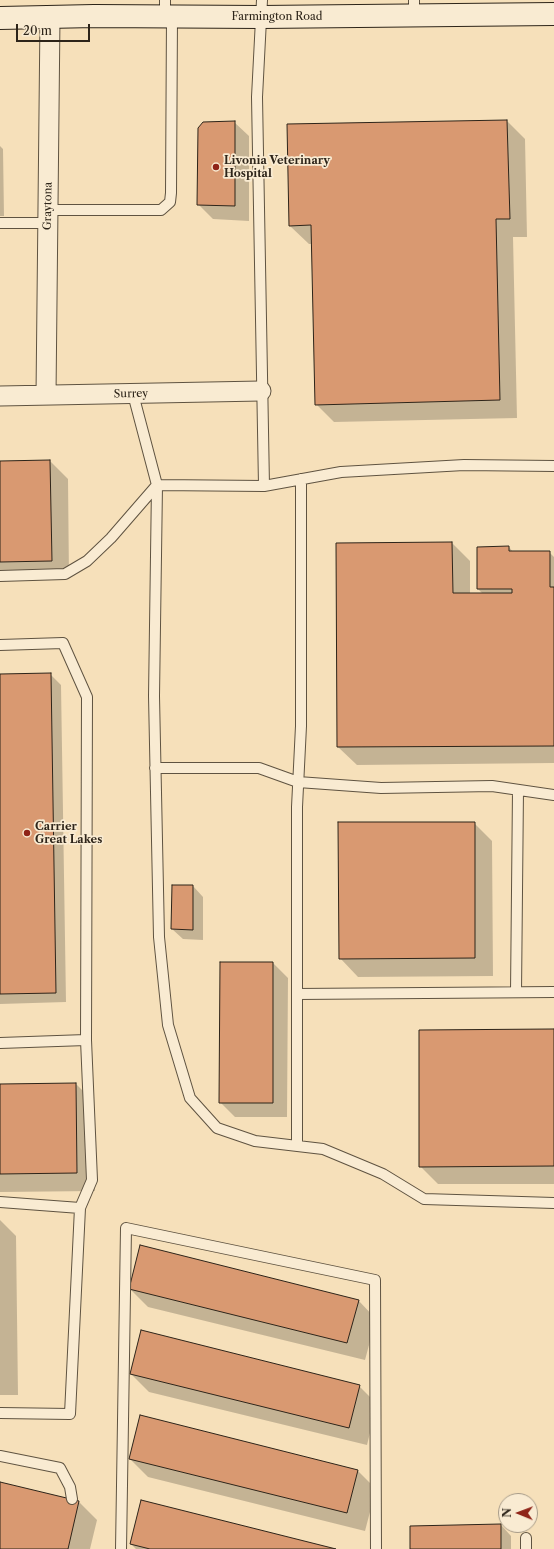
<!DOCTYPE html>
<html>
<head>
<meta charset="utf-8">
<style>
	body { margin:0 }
	#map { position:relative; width:554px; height:1549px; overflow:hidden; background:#f6e0ba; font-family:"Libre Caslon Text",serif }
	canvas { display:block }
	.north { position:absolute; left:498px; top:1493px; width:40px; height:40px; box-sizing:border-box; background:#f9ebd2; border:1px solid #a79b88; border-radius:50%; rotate:271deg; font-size:11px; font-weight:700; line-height:16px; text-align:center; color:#2d2419 }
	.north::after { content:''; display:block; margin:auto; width:14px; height:18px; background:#8f2418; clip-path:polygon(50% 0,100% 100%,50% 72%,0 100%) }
	.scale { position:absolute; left:16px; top:24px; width:74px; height:18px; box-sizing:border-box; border:2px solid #2d2419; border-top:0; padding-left:5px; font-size:12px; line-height:14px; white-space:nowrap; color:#2d2419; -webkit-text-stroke:3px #f9ebd2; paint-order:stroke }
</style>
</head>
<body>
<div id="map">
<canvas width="554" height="1549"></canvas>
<div class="north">N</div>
<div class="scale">20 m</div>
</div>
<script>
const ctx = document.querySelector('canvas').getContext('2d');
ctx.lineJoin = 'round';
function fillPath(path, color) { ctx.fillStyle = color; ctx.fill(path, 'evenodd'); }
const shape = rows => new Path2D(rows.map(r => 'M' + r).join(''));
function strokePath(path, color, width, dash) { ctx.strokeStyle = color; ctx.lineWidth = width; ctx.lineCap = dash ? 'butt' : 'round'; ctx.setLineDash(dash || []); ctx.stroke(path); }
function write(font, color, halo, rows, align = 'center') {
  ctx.font = font + ' "Libre Caslon Text",serif'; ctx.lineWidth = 3.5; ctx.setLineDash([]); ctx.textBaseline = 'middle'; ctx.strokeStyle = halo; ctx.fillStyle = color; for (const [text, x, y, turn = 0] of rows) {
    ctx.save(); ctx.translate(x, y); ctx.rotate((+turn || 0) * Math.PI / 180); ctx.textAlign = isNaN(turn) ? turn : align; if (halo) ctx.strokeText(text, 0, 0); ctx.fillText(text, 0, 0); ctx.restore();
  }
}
const shadow = shape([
	[507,121,525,139,527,237,513,237,517,418,334,422,316,404,313,244,309,244,290,226],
	[234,122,249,136,249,221,213,219,198,204],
	[0,146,3,149,4,216,0,216],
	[50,461,68,479,69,579,0,580,0,462],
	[452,543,470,561,470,594,483,594,478,589,509,547,513,552,549,552,554,557,554,763,357,765,338,747,337,544],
	[50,674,61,685,66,1002,0,1004,0,675],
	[474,823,492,841,493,976,358,977,340,958],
	[193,886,203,897,203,940,183,939,172,929],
	[273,963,288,978,287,1117,235,1117,220,1102],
	[554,1030,554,1184,438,1184,420,1166],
	[76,1084,94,1102,95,1191,0,1192,0,1085],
	[0,1220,16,1236,18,1395,0,1395],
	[130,1289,358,1300,376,1319,365,1360,148,1307],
	[131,1374,359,1386,377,1404,367,1445,149,1392],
	[130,1459,358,1471,376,1489,365,1531,148,1477],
	[0,1483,79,1502,97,1520,90,1549,0,1549],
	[501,1525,511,1536,511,1549,412,1549],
	[131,1544,332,1549,136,1549]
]);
const building = shape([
	[507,120,510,219,496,219,500,400,315,405,311,225,289,226,287,124,507,120],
	[235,121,235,206,197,205,198,128,203,122,235,121],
	[50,460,52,561,0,562,0,461,50,460],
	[452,542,453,593,512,593,512,589,477,589,477,547,509,546,509,551,550,551,550,587,554,587,554,746,337,747,336,543,452,542],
	[51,673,56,993,0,994,0,674,51,673],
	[338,822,475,822,475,958,339,959,338,822],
	[172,885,193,885,193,930,171,929,172,885],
	[220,962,273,962,273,1103,219,1103,220,962],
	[554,1029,554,1166,419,1167,419,1030,554,1029],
	[76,1083,77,1173,0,1174,0,1084,76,1083],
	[140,1245,359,1300,347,1343,129,1289,140,1245],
	[141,1330,360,1385,349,1428,130,1374,141,1330],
	[140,1415,358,1470,347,1513,129,1459,140,1415],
	[0,1482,79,1501,68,1549,0,1549,0,1482],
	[141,1500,336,1549,150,1549,130,1544,141,1500],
	[501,1524,501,1549,410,1549,410,1526,501,1524]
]);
const lane = shape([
	[262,0,257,97,264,486],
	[414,0,414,15],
	[165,16,165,0],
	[48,210,161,210,170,202,171,193,172,17],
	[0,223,48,223],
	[133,394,157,485,154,696,159,937,168,1025,190,1098,217,1128,255,1141,323,1149,383,1174,424,1199,554,1203],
	[0,576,65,574,87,561,111,538,157,485,264,486,341,472,464,465,554,466],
	[0,645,63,643,87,697,86,1040,0,1043],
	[155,768,259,768,298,782,381,788,492,786,554,795],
	[516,992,518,790],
	[297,994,554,992],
	[297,1146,297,807,301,726,301,479],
	[0,1202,80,1208,70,1414,0,1413],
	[80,1208,92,1180,86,1040],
	[0,1456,60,1468,70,1487,72,1499],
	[121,1549,126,1228,375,1280,376,1549],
	[526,1549,526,1538]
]);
const street = shape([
	[46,395,50,17],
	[0,396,261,391]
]);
const secondary = shape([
	[0,18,94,16,261,17,554,14]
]);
const markers = [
	[216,167,4,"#8f2418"],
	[27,833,4,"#8f2418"]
];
const streetNames = [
	["Farmington Road",277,17],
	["Graytona",48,206,-89],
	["Surrey",131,394,-1]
];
const poiNames = [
	["Livonia Veterinary",224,161],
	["Hospital",224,174],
	["Carrier",35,827],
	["Great Lakes",35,840]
];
fillPath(shadow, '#0003');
fillPath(building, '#d99971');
strokePath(building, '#2d2419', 1);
strokePath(lane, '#5f5341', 12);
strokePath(street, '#5f5341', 21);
strokePath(secondary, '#2d2419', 24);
strokePath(lane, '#f9ebd2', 10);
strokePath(street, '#f9ebd2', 19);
strokePath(secondary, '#f9ebd2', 22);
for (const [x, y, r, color] of markers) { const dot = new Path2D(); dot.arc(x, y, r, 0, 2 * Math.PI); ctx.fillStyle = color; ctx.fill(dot); strokePath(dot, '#f9ebd2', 1.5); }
write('11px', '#2d2419', '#f9ebd2', streetNames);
write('bold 11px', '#2d2419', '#f9ebd2', poiNames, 'left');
</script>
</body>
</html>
